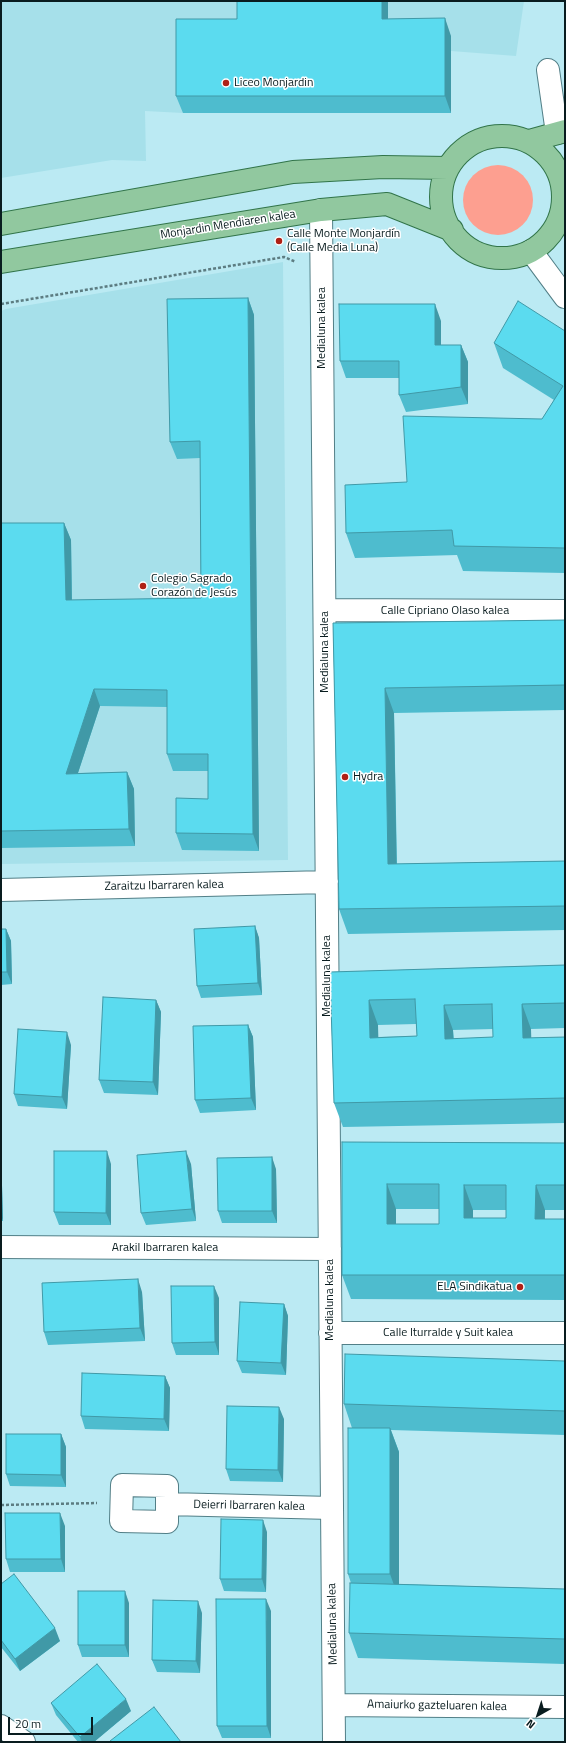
<!DOCTYPE html>
<html>
<head>
<meta charset="utf-8">
<style>
	body { margin:0 }
	#map { position:relative; width:566px; height:1743px; overflow:hidden; background:#bbeaf3; font-family:"Titillium Web",sans-serif }
	canvas { display:block }
	.frame { position:absolute; inset:0; border:2px solid #091c1f; pointer-events:none }
	.north { position:absolute; left:518px; top:1695px; width:40px; height:40px; -webkit-text-stroke:3px #fff; paint-order:stroke; rotate:219deg; font-size:11px; font-weight:700; line-height:16px; text-align:center; color:#091c1f }
	.north::after { content:''; display:block; margin:auto; width:14px; height:18px; background:#091c1f; clip-path:polygon(50% 0,100% 100%,50% 72%,0 100%) }
	.scale { position:absolute; left:8px; top:1717px; width:85px; height:18px; box-sizing:border-box; border:2px solid #091c1f; border-top:0; padding-left:5px; font-size:12px; line-height:14px; white-space:nowrap; color:#091c1f; -webkit-text-stroke:3px #fff; paint-order:stroke }
</style>
</head>
<body>
<div id="map">
<canvas width="566" height="1743"></canvas>
<div class="frame"></div>
<div class="north">N</div>
<div class="scale">20 m</div>
</div>
<script>
const ctx = document.querySelector('canvas').getContext('2d');
ctx.lineJoin = 'round';
function fillPath(path, color) { ctx.fillStyle = color; ctx.fill(path, 'evenodd'); }
const shape = rows => new Path2D(rows.map(r => 'M' + r).join(''));
function strokePath(path, color, width, dash) { ctx.strokeStyle = color; ctx.lineWidth = width; ctx.lineCap = dash ? 'butt' : 'round'; ctx.setLineDash(dash || []); ctx.stroke(path); }
function write(font, color, halo, rows, align = 'center') {
  ctx.font = font + ' "Titillium Web",sans-serif'; ctx.lineWidth = 3; ctx.setLineDash([]); ctx.textBaseline = 'middle'; ctx.strokeStyle = halo; ctx.fillStyle = color; for (const [text, x, y, turn = 0] of rows) {
    ctx.save(); ctx.translate(x, y); ctx.rotate((+turn || 0) * Math.PI / 180); ctx.textAlign = isNaN(turn) ? turn : align; if (halo) ctx.strokeText(text, 0, 0); ctx.fillText(text, 0, 0); ctx.restore();
  }
}
const built = shape([
	[1,1,524,1,516,56,451,51,451,113,183,113,145,111,146,161,112,160,1,178],
	[283,262,288,860,1,864,1,311,6,309]
]);
const green = shape([
	'463 200a35 35 0 1 1 70 0a35 35 0 1 1-70 0Z'
]);
const path = shape([
	[1,304,284,257,296,262],
	[1,1505,97,1503]
]);
const minor = shape([
	[548,70,557,133],
	[321,210,334,1742],
	[531,251,565,297],
	[325,610,565,611],
	[1,890,327,882],
	[1,1247,330,1249],
	[330,1333,565,1333],
	[167,1504,167,1522,121,1521,122,1485,167,1486,167,1504,332,1508],
	[334,1705,565,1707],
	[1,1726,24,1742]
]);
const major = shape([
	'441 197a61 61 0 1 1 122 0a61 61 0 1 1-122 0Z',
	[529,141,565,131],
	[1,224,293,172,383,167,448,168],
	[1,262,321,210,387,204,452,230]
]);
const wall = shape([
	[237,1,388,1,388,19,451,36,451,113,183,113,176,96,237,19],
	[248,298,254,315,259,851,182,850,176,833,208,799,208,771,173,771,167,754,167,707,100,706,78,773,127,772,134,789,135,846,1,848,1,523,64,523,71,540,72,600,201,598,200,458,177,459,170,442],
	[441,321,441,345,461,345,468,362,468,404,406,412,399,395,399,378,346,378,340,361],
	[565,331,565,573,463,571,457,555,355,558,346,533,407,482,542,419,554,400,503,368,494,343],
	[565,620,565,710,394,713,397,864,565,861,565,930,348,934,339,909,333,623],
	[255,926,259,938,262,995,201,998,197,986],
	[1,929,6,929,11,941,12,984,1,985],
	[565,965,565,1028,531,1029,531,1038,565,1037,565,1123,343,1127,334,1103,330,972],
	[416,1024,417,1036,378,1037,378,1025],
	[493,1029,493,1037,454,1039,453,1030],
	[156,1000,161,1012,158,1095,104,1093,99,1080],
	[248,1025,253,1037,256,1110,200,1113,195,1100],
	[71,1045,67,1109,18,1106,14,1094],
	[342,1142,565,1143,565,1210,545,1210,545,1219,565,1219,565,1300,351,1299,342,1275],
	[396,1209,439,1209,439,1224,396,1224],
	[473,1210,506,1210,506,1218,473,1218],
	[1,1150,3,1221,1,1221],
	[111,1164,111,1225,59,1225,54,1212],
	[191,1164,196,1221,146,1225,141,1213],
	[276,1169,277,1223,222,1223,218,1211],
	[142,1292,145,1341,48,1345,44,1332],
	[219,1298,219,1355,176,1355,172,1343],
	[284,1304,288,1316,286,1375,242,1373,237,1361],
	[565,1361,565,1435,391,1430,399,1452,399,1584,565,1589,565,1664,358,1658,349,1633,351,1583,348,1574,352,1428,344,1404],
	[165,1376,170,1388,169,1431,85,1429,81,1416],
	[284,1419,283,1482,230,1481,226,1469],
	[61,1434,66,1447,66,1487,10,1486,6,1474],
	[65,1526,65,1572,10,1572,6,1559],
	[267,1532,266,1592,224,1591,220,1579],
	[1,1584,60,1641,20,1671,1,1647],
	[129,1603,129,1657,82,1657,78,1645],
	[271,1611,271,1738,222,1738,217,1726],
	[202,1613,200,1673,157,1672,152,1660],
	[51,1703,131,1711,94,1742,78,1742,56,1715]
]);
const shadedWall = shape([
	[382,1,388,1,388,36,382,19],
	[445,18,451,36,451,113,445,96],
	[248,298,254,315,259,851,253,834],
	[435,304,441,321,441,363,435,345],
	[461,345,468,362,468,404,461,387],
	[64,523,71,540,72,617,66,600],
	[385,688,394,713,397,888,388,864],
	[94,689,100,706,72,791,66,774],
	[127,772,134,789,135,846,129,829],
	[255,926,259,938,262,995,258,983],
	[6,929,11,941,12,984,7,972],
	[156,1000,161,1012,158,1095,153,1082],
	[369,1000,378,1025,379,1062,370,1038],
	[522,1004,531,1029,532,1062,523,1038],
	[444,1005,453,1030,454,1064,445,1039],
	[248,1025,253,1037,256,1110,251,1098],
	[67,1032,71,1045,67,1109,62,1097],
	[1,1150,3,1221,1,1215],
	[107,1151,111,1164,111,1225,106,1213],
	[186,1151,191,1164,196,1221,192,1209],
	[272,1157,276,1169,277,1223,272,1211],
	[387,1184,396,1209,396,1249,387,1224],
	[464,1185,473,1210,473,1242,464,1218],
	[536,1185,545,1210,544,1244,535,1219],
	[138,1279,142,1292,145,1341,140,1328],
	[214,1286,219,1298,219,1355,215,1342],
	[284,1304,288,1316,286,1375,281,1363],
	[165,1376,170,1388,169,1431,164,1419],
	[279,1407,284,1419,283,1482,278,1470],
	[390,1428,399,1452,399,1599,390,1574],
	[61,1434,66,1447,66,1487,61,1475],
	[60,1513,65,1526,65,1572,61,1559],
	[263,1520,267,1532,266,1592,262,1579],
	[125,1591,129,1603,129,1657,125,1645],
	[266,1599,271,1611,271,1738,267,1726],
	[198,1601,202,1613,200,1673,196,1661],
	[55,1628,60,1641,20,1671,15,1659],
	[126,1699,131,1711,94,1742,82,1742,80,1737]
]);
const building = shape([
	[237,1,382,1,382,19,445,18,445,96,176,96,176,19,237,19,237,1],
	[248,298,253,834,176,833,176,798,208,799,208,754,167,754,167,690,94,689,66,774,127,772,129,829,1,831,1,523,64,523,66,600,201,598,200,441,170,442,167,299,248,298],
	[518,301,565,331,565,548,454,546,452,530,346,533,345,485,407,482,403,416,542,419,563,386,494,343,518,301],
	[339,304,435,304,435,345,461,345,461,387,399,395,399,361,340,361,339,304],
	[565,620,565,685,385,688,388,864,565,861,565,906,339,909,333,623,565,620],
	[255,926,258,983,197,986,194,929,255,926],
	[1,929,6,929,7,972,1,972,1,929],
	[565,965,565,1003,522,1004,523,1038,565,1037,565,1098,334,1103,330,972,565,965],
	[415,999,417,1036,370,1038,369,1000,415,999],
	[492,1004,493,1037,445,1039,444,1005,492,1004],
	[103,997,156,1000,153,1082,99,1080,103,997],
	[248,1025,251,1098,195,1100,193,1026,248,1025],
	[18,1029,67,1032,62,1097,14,1094,18,1029],
	[342,1142,565,1143,565,1185,536,1185,535,1219,565,1219,565,1275,342,1275,342,1142],
	[387,1184,439,1184,439,1224,387,1224,387,1184],
	[464,1185,506,1185,506,1218,464,1218,464,1185],
	[54,1151,107,1151,106,1213,54,1212,54,1151],
	[186,1151,192,1209,141,1213,137,1155,186,1151],
	[272,1157,272,1211,218,1211,217,1158,272,1157],
	[138,1279,140,1328,44,1332,42,1283,138,1279],
	[171,1286,214,1286,215,1342,172,1343,171,1286],
	[240,1302,284,1304,281,1363,237,1361,240,1302],
	[345,1354,565,1361,565,1411,344,1404,345,1354],
	[82,1373,165,1376,164,1419,81,1416,82,1373],
	[227,1406,279,1407,278,1470,226,1469,227,1406],
	[348,1428,390,1428,390,1574,348,1574,348,1428],
	[6,1434,61,1434,61,1475,6,1474,6,1434],
	[5,1513,60,1513,61,1559,6,1559,5,1513],
	[221,1519,263,1520,262,1579,220,1579,221,1519],
	[14,1574,55,1628,15,1659,1,1640,1,1584,14,1574],
	[350,1583,565,1589,565,1639,349,1633,350,1583],
	[78,1591,125,1591,125,1645,78,1645,78,1591],
	[216,1599,266,1599,267,1726,217,1726,216,1599],
	[153,1600,198,1601,196,1661,152,1660,153,1600],
	[97,1664,126,1699,80,1737,51,1703,97,1664],
	[154,1707,181,1742,111,1742,110,1741,154,1707]
]);
const markers = [
	[226,83,4,"#af2015"],
	[279,241,4,"#af2015"],
	[143,586,4,"#af2015"],
	[345,777,4,"#af2015"],
	[520,1287,4,"#af2015"]
];
const poiNames = [
	["Liceo Monjardin",234,83],
	["Calle Monte Monjardín",287,234],
	["(Calle Media Luna)",287,248],
	["Colegio Sagrado",151,579],
	["Corazón de Jesús",151,593],
	["Hydra",353,777],
	["ELA Sindikatua",512,1287,"right"]
];
const streetNames = [
	["Monjardin Mendiaren kalea",228,225,-9],
	["Medialuna kalea",322,328,-90],
	["Calle Cipriano Olaso kalea",445,611],
	["Medialuna kalea",325,652,-90],
	["Zaraitzu Ibarraren kalea",164,886,-1],
	["Medialuna kalea",327,976,-90],
	["Arakil Ibarraren kalea",165,1248],
	["Medialuna kalea",330,1300,-90],
	["Calle Iturralde y Suit kalea",448,1333],
	["Deierri Ibarraren kalea",249,1506,1],
	["Medialuna kalea",333,1624,-91],
	["Amaiurko gazteluaren kalea",437,1706,1]
];
fillPath(built, '#a6e0ea');
fillPath(green, '#fd9f90');
strokePath(minor, '#527f87', 24);
strokePath(major, '#317449', 24);
strokePath(path, '#5c7c81', 2.5, [3, 2]);
strokePath(minor, '#fff', 22);
strokePath(major, '#91c89f', 22);
fillPath(wall, '#4ebcce');
fillPath(shadedWall, '#4099a7');
fillPath(building, '#5bdbef');
strokePath(building, '#4099a7', 1);
for (const [x, y, r, color] of markers) { const dot = new Path2D(); dot.arc(x, y, r, 0, 2 * Math.PI); ctx.fillStyle = color; ctx.fill(dot); strokePath(dot, '#fff', 1.5); }
write('12px', '#091c1f', '#fff', poiNames, 'left');
write('12px', '#091c1f', '#fff', streetNames);
</script>
</body>
</html>
